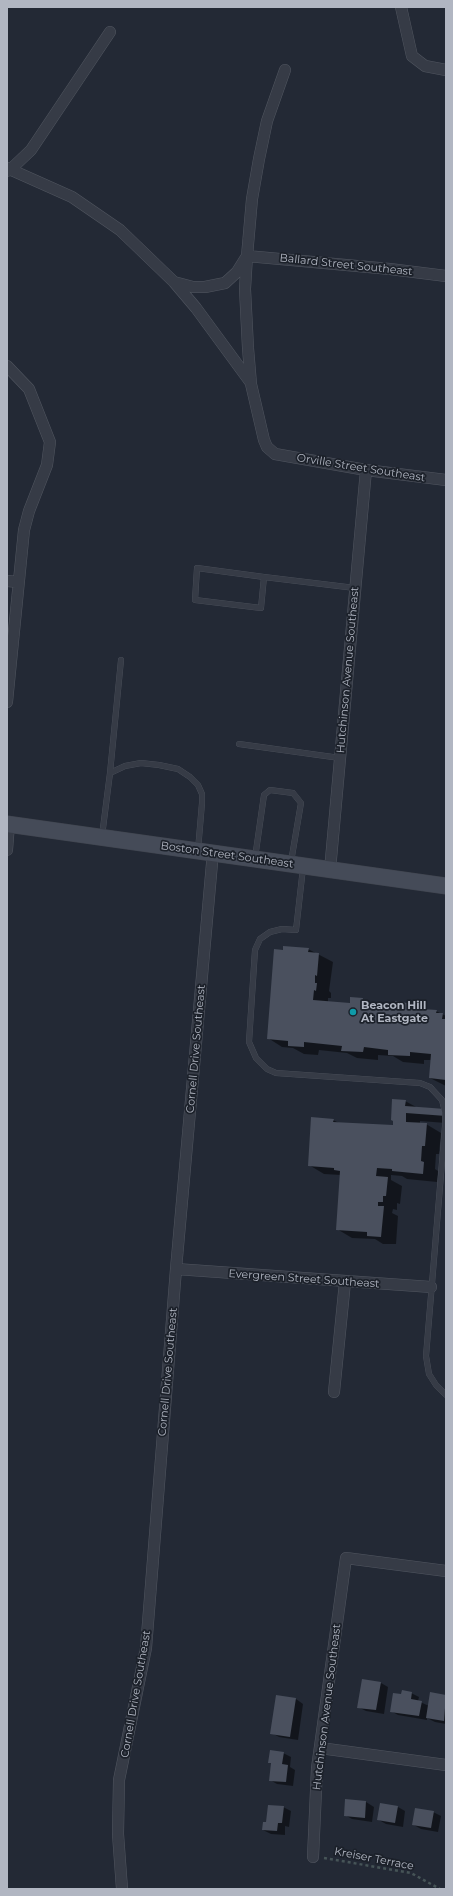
<!DOCTYPE html>
<html>
<head>
<meta charset="utf-8">
<style>
	body { margin:0 }
	#map { position:relative; width:453px; height:1896px; overflow:hidden; background:#232935; font-family:Montserrat,sans-serif }
	canvas { display:block }
	.frame { position:absolute; inset:0; border:8px solid #b1b6c2; pointer-events:none }
</style>
</head>
<body>
<div id="map">
<canvas width="453" height="1896"></canvas>
<div class="frame"></div>
</div>
<script>
const ctx = document.querySelector('canvas').getContext('2d');
ctx.lineJoin = 'round';
function fillPath(path, color) { ctx.fillStyle = color; ctx.fill(path, 'evenodd'); }
const shape = rows => new Path2D(rows.map(r => 'M' + r).join(''));
function strokePath(path, color, width, dash) { ctx.strokeStyle = color; ctx.lineWidth = width; ctx.lineCap = dash ? 'butt' : 'round'; ctx.setLineDash(dash || []); ctx.stroke(path); }
function write(font, color, halo, rows, align = 'center') {
  ctx.font = font + ' Montserrat,sans-serif'; ctx.lineWidth = 3.5; ctx.setLineDash([]); ctx.textBaseline = 'middle'; ctx.strokeStyle = halo; ctx.fillStyle = color; for (const [text, x, y, turn = 0] of rows) {
    ctx.save(); ctx.translate(x, y); ctx.rotate((+turn || 0) * Math.PI / 180); ctx.textAlign = isNaN(turn) ? turn : align; if (halo) ctx.strokeText(text, 0, 0); ctx.fillText(text, 0, 0); ctx.restore();
  }
}
const shadow = shape([
	[308,949,333,962,329,991,331,993,331,998,328,998,328,1002,351,1004,362,999,375,1006,396,1008,407,1003,418,1010,436,1011,446,1016,446,1086,430,1078,431,1060,424,1060,424,1064,403,1062,393,1056,378,1055,378,1060,357,1058,347,1053,319,1050,318,1055,304,1054,293,1048,282,1047,268,1038,284,951],
	[405,1101,418,1108,446,1109,446,1123,420,1121,420,1124,426,1124,441,1133,439,1154,436,1154,435,1169,438,1171,437,1182,407,1179,402,1176,391,1175,391,1180,402,1186,400,1204,397,1203,397,1210,393,1209,392,1213,398,1216,396,1244,383,1244,375,1239,352,1238,337,1229,341,1175,324,1174,309,1165,333,1120,339,1123,393,1126],
	[381,1683,388,1687,384,1714,366,1711,358,1707],
	[411,1693,419,1697,418,1701,429,1706,431,1694,446,1696,446,1724,435,1722,427,1718,427,1720,398,1715,391,1711,402,1695],
	[296,1699,303,1704,298,1740,279,1737,272,1733],
	[283,1753,291,1757,290,1767,295,1770,293,1786,277,1784,270,1780,272,1764,269,1762],
	[346,1800,366,1802,374,1807,372,1822,352,1819,345,1815],
	[283,1807,291,1811,289,1827,285,1826,285,1835,271,1834,263,1830],
	[398,1807,405,1811,403,1827,386,1824,379,1820],
	[433,1812,441,1816,438,1832,421,1829,414,1825]
]);
const building = shape([
	[283,946,309,948,308,952,319,953,317,976,315,975,315,983,317,983,316,991,314,990,313,1000,350,1003,350,997,363,998,362,1004,395,1007,395,1001,407,1003,407,1008,437,1010,436,1013,443,1013,442,1019,446,1019,446,1080,429,1078,431,1054,410,1052,410,1056,388,1055,388,1050,364,1047,363,1052,341,1051,342,1046,304,1042,304,1047,288,1046,288,1041,267,1039,274,949,283,950],
	[392,1099,406,1100,405,1106,446,1109,446,1116,406,1113,406,1122,427,1123,425,1146,422,1146,421,1161,424,1162,423,1174,392,1171,392,1169,377,1168,376,1176,388,1177,386,1196,383,1196,383,1202,378,1202,378,1206,384,1206,381,1237,367,1236,367,1232,336,1230,340,1171,334,1170,334,1168,308,1166,311,1117,334,1119,333,1122,393,1125,393,1121,391,1120],
	[362,1679,381,1682,376,1710,357,1708],
	[402,1690,412,1692,411,1699,422,1701,419,1716,390,1712,393,1693,401,1694],
	[430,1692,446,1695,444,1721,426,1718],
	[276,1695,296,1698,290,1737,270,1734],
	[270,1750,284,1752,282,1764,288,1765,286,1782,269,1781,271,1763,268,1763],
	[345,1799,366,1801,365,1818,344,1816],
	[380,1803,398,1806,395,1823,377,1820],
	[268,1805,284,1806,282,1823,278,1823,277,1831,262,1830,263,1822,266,1822],
	[415,1808,434,1811,431,1828,412,1825]
]);
const path = shape([
	[324,1858,411,1873,440,1889]
]);
const lane = shape([
	[264,577,261,608,195,600,197,568,264,577,355,588],
	[239,744,340,758],
	[110,773,121,660],
	[102,836,110,773,125,766,141,763,159,765,178,769,190,777,198,785,202,794,202,803,198,850],
	[255,858,264,795,270,790,293,793,301,803,291,862],
	[303,868,296,930,282,929,270,932,260,939,255,950,249,1042,256,1058,267,1069,276,1073,420,1083,430,1087,442,1100,445,1112,445,1126,426,1356,429,1374,436,1385,446,1395]
]);
const street = shape([
	[401,7,412,56,425,66,446,70],
	[285,70,267,121,259,159,252,199,247,256,245,289,248,348,251,384,264,440,267,447,275,454,366,470,446,480],
	[7,168,72,197,120,230,174,282,196,308,251,383],
	[7,171,11,169,31,150,110,32],
	[174,282,193,287,205,287,225,283,237,272,247,256,390,269,446,276],
	[7,366,29,389,50,442,47,465,29,511,24,530,7,702],
	[7,581,19,582],
	[7,850,9,824],
	[330,870,366,470],
	[176,1269,431,1287],
	[334,1392,345,1282],
	[320,1748,446,1765],
	[313,1857,317,1768,346,1558,446,1571],
	[122,1889,118,1834,119,1780,146,1648,176,1269,213,852]
]);
const secondary = shape([
	[7,824,446,886]
]);
const markers = [
	[353,1012,4,"#0f9aa8"]
];
const streetNames = [
	["Ballard Street Southeast",346,265,6],
	["Orville Street Southeast",361,468,9],
	["Hutchinson Avenue Southeast",348,670,-85],
	["Boston Street Southeast",227,855,8],
	["Cornell Drive Southeast",196,1049,-85],
	["Evergreen Street Southeast",304,1279,4],
	["Cornell Drive Southeast",168,1372,-85],
	["Cornell Drive Southeast",136,1694,-80],
	["Hutchinson Avenue Southeast",327,1707,-83],
	["Kreiser Terrace",374,1859,11]
];
const poiNames = [
	["Beacon Hill",361,1006],
	["At Eastgate",361,1019]
];
fillPath(shadow, '#0007');
fillPath(building, '#4a505e');
strokePath(lane, '#515660', 6);
strokePath(street, '#515660', 12);
strokePath(secondary, '#40454f', 17);
strokePath(path, '#465457', 2.5, [3, 3]);
strokePath(lane, '#363b46', 5.5);
strokePath(street, '#363b46', 11);
strokePath(secondary, '#454b58', 16);
for (const [x, y, r, color] of markers) { const dot = new Path2D(); dot.arc(x, y, r, 0, 2 * Math.PI); ctx.fillStyle = color; ctx.fill(dot); strokePath(dot, '#1c212a', 1.5); }
write('11px', '#b1b6c2', '#1c212a', streetNames);
write('bold 11px', '#b1b6c2', '#1c212a', poiNames, 'left');
</script>
</body>
</html>
